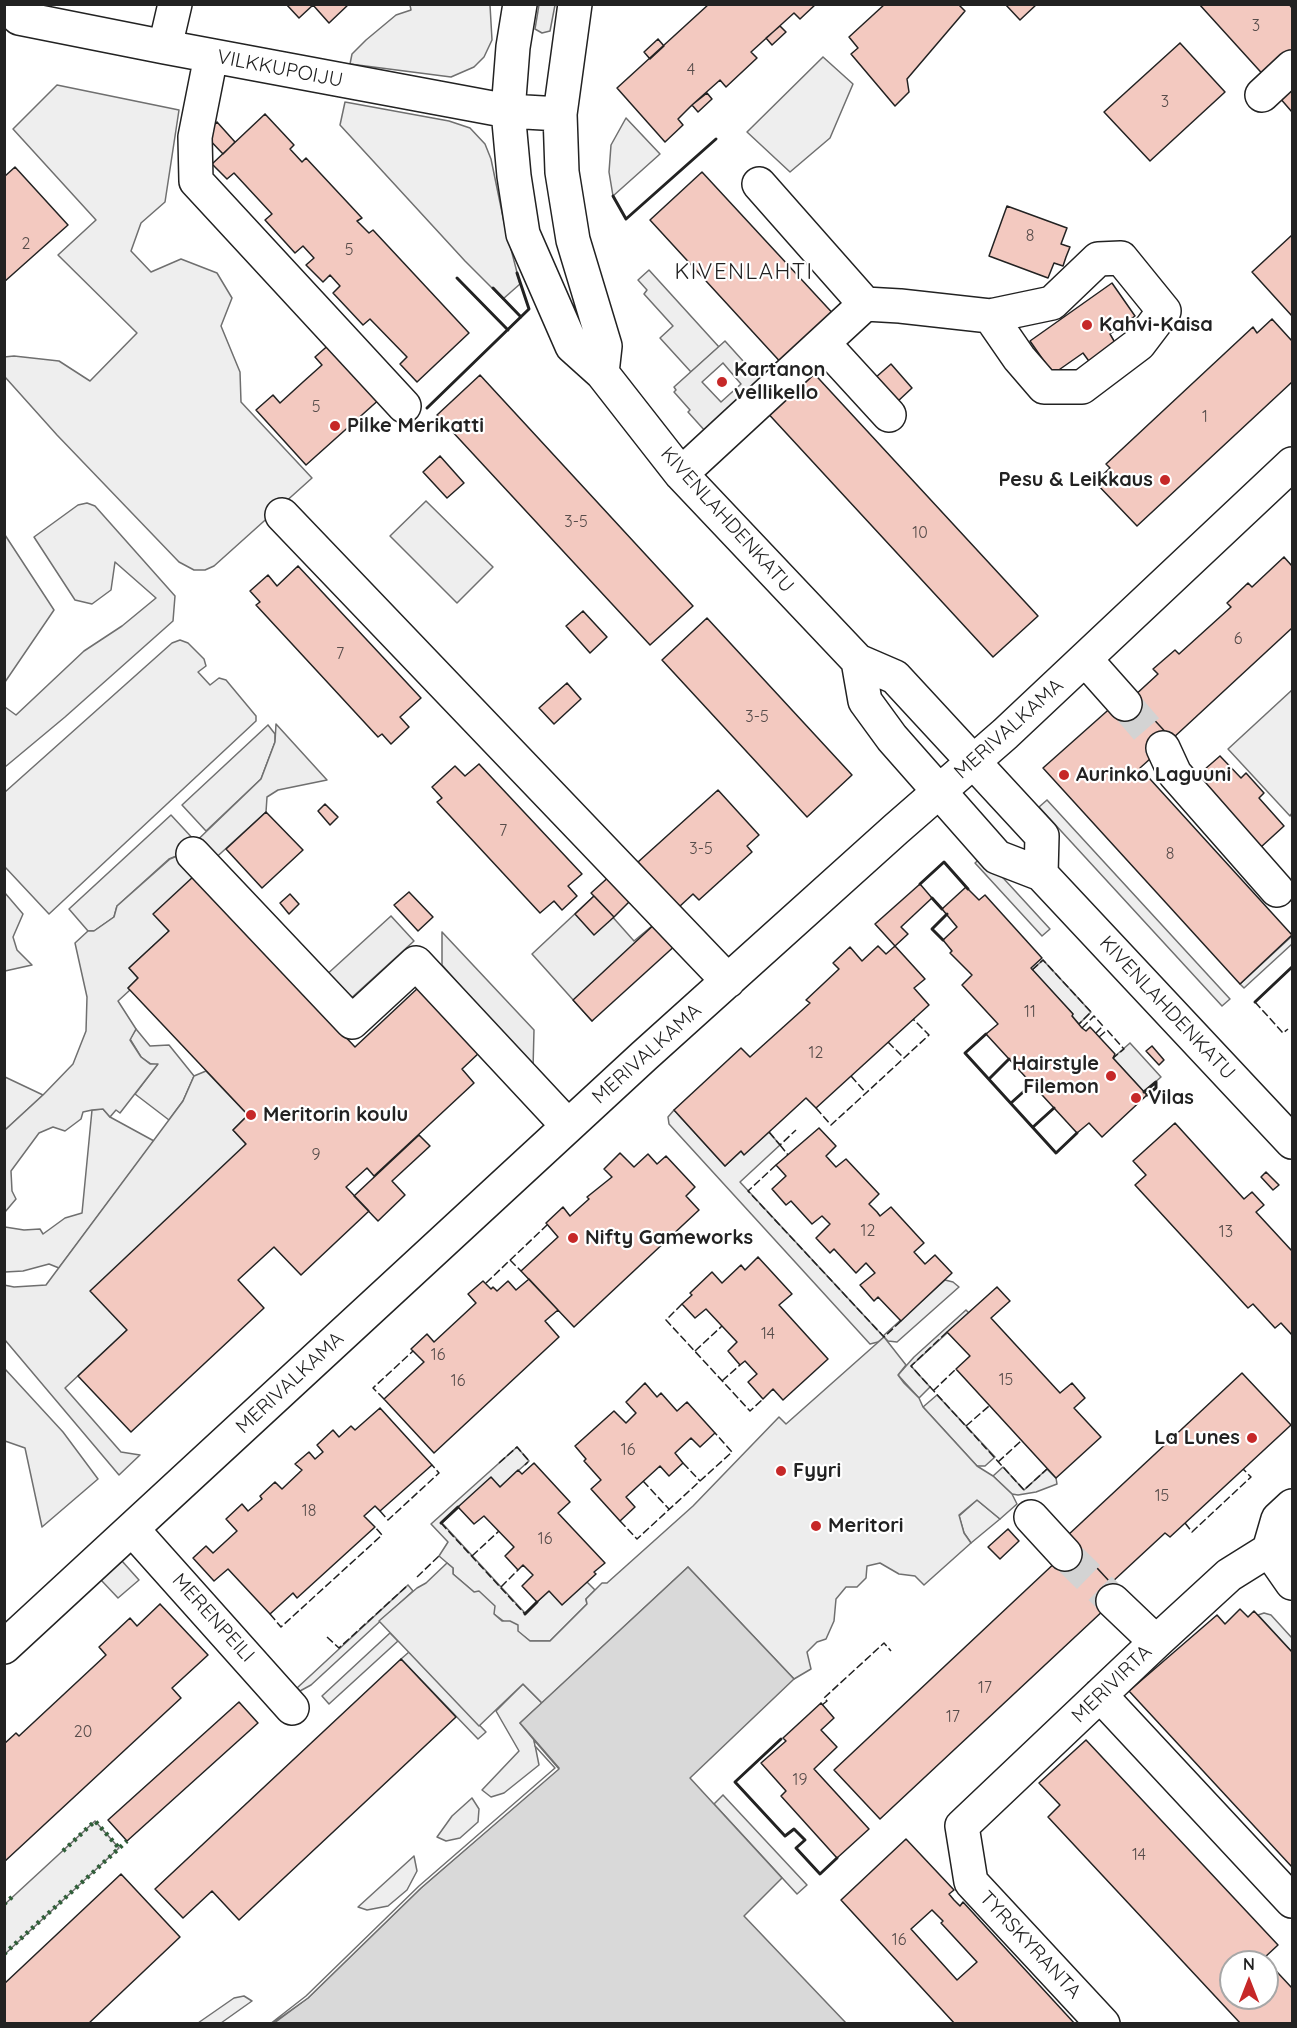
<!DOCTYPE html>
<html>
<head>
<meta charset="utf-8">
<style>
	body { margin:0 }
	#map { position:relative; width:1297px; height:2028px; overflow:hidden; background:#fff; font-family:Quicksand,sans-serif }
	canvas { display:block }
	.frame { position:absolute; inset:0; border:6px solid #222; pointer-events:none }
	.north { position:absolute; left:1219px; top:1950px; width:60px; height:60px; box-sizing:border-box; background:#fff; border:2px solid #a7a7a7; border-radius:50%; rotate:0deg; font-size:16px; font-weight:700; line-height:24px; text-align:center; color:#222 }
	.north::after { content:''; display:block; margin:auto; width:21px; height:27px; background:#c62828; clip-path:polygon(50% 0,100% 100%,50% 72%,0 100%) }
</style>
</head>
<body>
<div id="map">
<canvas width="1297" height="2028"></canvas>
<div class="frame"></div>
<div class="north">N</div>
</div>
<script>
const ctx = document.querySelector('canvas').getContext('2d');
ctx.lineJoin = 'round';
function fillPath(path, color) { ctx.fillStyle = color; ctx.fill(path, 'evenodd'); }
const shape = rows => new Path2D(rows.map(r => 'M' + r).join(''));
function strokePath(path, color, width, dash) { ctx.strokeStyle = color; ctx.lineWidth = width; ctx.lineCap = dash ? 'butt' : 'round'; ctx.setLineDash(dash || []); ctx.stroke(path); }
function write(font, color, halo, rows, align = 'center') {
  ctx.font = font + ' Quicksand,sans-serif'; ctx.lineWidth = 4.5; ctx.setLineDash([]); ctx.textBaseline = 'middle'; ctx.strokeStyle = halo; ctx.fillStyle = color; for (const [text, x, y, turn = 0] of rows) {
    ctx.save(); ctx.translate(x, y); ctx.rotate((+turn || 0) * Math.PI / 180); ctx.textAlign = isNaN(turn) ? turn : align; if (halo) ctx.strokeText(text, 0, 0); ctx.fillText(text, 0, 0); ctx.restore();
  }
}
const green = shape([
	[410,5,490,5,492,40,484,57,474,67,451,77,350,64,352,54,366,40,396,15,411,10,410,5],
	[539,5,555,5,550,31,542,33,535,29,539,5],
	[823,57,853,84,830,138,790,172,747,132,823,57],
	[57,85,179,110,165,202,141,223,131,251,151,272,181,259,217,273,232,298,221,326,240,372,241,402,312,478,214,566,205,570,194,570,179,562,57,435,5,377,4,357,14,356,59,361,90,381,137,333,58,255,96,220,13,129,57,85],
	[345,102,449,121,470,128,485,144,491,159,504,222,520,284,503,299,465,261,340,125,345,102],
	[626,118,660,154,613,196,609,172,611,145,626,118],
	[649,270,719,347,691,372,660,338,673,326,644,294,647,290,638,280,649,270],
	[426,501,493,567,457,603,390,536,426,501],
	[87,503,95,506,175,596,173,621,65,717,5,767,5,707,16,715,84,651,122,626,156,598,115,562,111,590,92,604,75,600,34,537,78,505,87,503],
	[5,535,54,610,5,682,5,535],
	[180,640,188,643,204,659,206,666,198,672,210,685,219,678,226,680,256,716,256,721,49,914,5,867,5,792,172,643,180,640],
	[1292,690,1292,813,1290,816,1228,749,1292,690],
	[268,725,275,734,275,742,261,779,206,831,182,805,268,725],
	[1047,800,1230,999,1222,1006,1039,807,1047,800],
	[171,815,196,842,184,853,169,859,117,906,114,917,94,931,88,931,69,909,171,815],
	[983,856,1050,929,1042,936,975,863,983,856],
	[5,893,23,914,13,937,17,950,32,965,5,971,5,893],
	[1292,936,1292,944,1244,988,1240,984,1292,936],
	[1043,960,1091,1012,1079,1024,1072,1016,1073,1014,1032,970,1043,960],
	[136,1029,150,1046,169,1045,194,1076,183,1101,169,1120,135,1094,157,1065,151,1064,141,1057,130,1039,136,1029],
	[5,1077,43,1095,5,1130,5,1077],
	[103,1109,110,1117,154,1141,59,1268,49,1264,23,1271,5,1272,5,1227,24,1230,40,1229,43,1234,65,1218,82,1213,92,1110,103,1109],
	[674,1110,725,1166,741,1151,744,1154,769,1132,780,1145,740,1182,883,1336,945,1280,953,1282,959,1287,897,1342,888,1341,884,1337,878,1342,870,1344,669,1124,668,1117,674,1110],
	[966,1310,969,1313,911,1366,930,1387,919,1398,898,1375,914,1357,966,1310],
	[5,1369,63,1432,98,1479,42,1527,25,1448,5,1441,5,1369],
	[937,1395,995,1457,985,1466,977,1466,923,1407,937,1395],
	[517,1447,529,1461,500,1487,491,1478,442,1523,525,1613,549,1591,587,1582,595,1590,586,1599,587,1604,550,1641,530,1641,494,1614,474,1592,453,1574,453,1568,439,1556,448,1542,431,1524,517,1447],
	[1003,1467,1024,1490,1047,1469,1056,1478,1057,1484,1036,1492,1018,1495,1012,1494,993,1476,1003,1467],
	[977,1500,1000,1519,971,1543,964,1533,959,1516,977,1500],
	[122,1561,139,1580,118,1598,101,1580,122,1561],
	[408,1585,413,1591,311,1685,300,1691,297,1688,408,1585],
	[1264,1613,1271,1615,1292,1638,1292,1652,1258,1615,1264,1613],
	[390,1633,398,1641,329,1704,322,1696,390,1633],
	[409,1652,486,1732,478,1739,401,1659,409,1652],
	[523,1684,542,1703,520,1723,534,1740,539,1765,504,1793,491,1797,482,1790,519,1751,496,1711,523,1684],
	[723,1795,807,1885,797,1894,714,1804,723,1795],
	[472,1798,479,1809,478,1822,460,1838,446,1841,437,1837,452,1816,472,1798],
	[95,1821,119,1848,5,1954,5,1904,95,1821],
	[414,1856,417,1871,407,1890,388,1906,367,1910,358,1907,414,1856],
	[244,1996,252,2001,221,2023,198,2023,234,1998,244,1996]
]);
const parking = shape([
	[725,341,771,392,715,442,688,412,690,410,674,392,676,390,674,387,725,341],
	[723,363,741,384,721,402,702,382,723,363],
	[276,724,327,780,278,790,267,797,266,812,154,914,169,931,129,968,138,978,128,988,130,990,118,1001,136,1029,130,1040,141,1057,150,1064,158,1064,120,1113,116,1110,110,1117,103,1109,92,1110,83,1112,81,1119,65,1131,53,1127,39,1133,11,1171,12,1191,16,1199,5,1212,5,1130,43,1095,73,1064,86,1031,87,997,75,943,88,931,94,931,114,917,117,906,170,859,184,853,261,779,275,742,276,724],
	[594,896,634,941,658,921,592,1021,532,954,594,896],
	[391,916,414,941,347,1002,324,977,391,916],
	[442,932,534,1030,533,1069,442,965,442,932],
	[1130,1043,1161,1077,1144,1092,1113,1058,1130,1043],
	[206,1071,248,1115,233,1130,246,1144,127,1330,65,1388,121,1452,140,1455,119,1475,5,1340,4,1285,14,1287,46,1285,183,1101,194,1076,206,1071],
	[884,1337,906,1365,898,1375,904,1383,919,1398,923,1407,977,1466,993,1476,1012,1494,1017,1504,1000,1519,977,1500,959,1515,964,1533,971,1543,924,1585,915,1576,899,1574,880,1563,867,1566,866,1578,857,1587,846,1587,836,1599,834,1621,826,1639,817,1642,807,1652,811,1669,794,1679,688,1567,542,1703,523,1684,479,1726,379,1621,417,1588,426,1583,447,1563,453,1568,453,1574,474,1592,479,1591,495,1606,494,1614,502,1621,510,1621,518,1625,518,1631,530,1641,550,1641,587,1604,586,1599,602,1583,607,1583,693,1506,779,1417,786,1424,884,1337]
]);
const water = shape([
	[688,1567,794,1679,690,1778,782,1878,744,1916,846,2023,273,2024,308,1998,421,1888,559,1768,520,1723,688,1567]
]);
const pier = shape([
	[534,1740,559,1769,421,1888,308,1998,273,2023,270,2024,306,1996,419,1886,555,1768,535,1746,534,1740]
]);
const building = shape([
	[286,4,349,4,329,23,313,5,299,18,286,4],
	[709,4,816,4,800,19,794,13,751,52,757,58,726,87,720,80,692,105,678,119,683,125,665,142,617,88,709,4],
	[885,4,958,4,965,11,907,79,909,92,895,106,851,54,858,48,849,37,885,4],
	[1005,4,1037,4,1020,20,1005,4],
	[1199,4,1289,4,1292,8,1292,58,1268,80,1199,4],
	[780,26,786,32,772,45,766,38,780,26],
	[658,39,664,46,650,59,644,52,658,39],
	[1180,43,1225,92,1150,161,1104,112,1180,43],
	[1292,85,1292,112,1279,97,1292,85],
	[707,93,712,99,698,112,692,105,707,93],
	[265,114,294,145,290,149,302,162,306,158,362,218,357,221,369,233,373,230,469,333,417,382,400,364,407,357,370,319,363,325,333,293,340,286,330,275,323,282,306,265,314,258,303,246,295,253,265,220,272,214,234,173,227,179,212,164,265,114],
	[217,122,235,142,223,154,204,134,217,122],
	[15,167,68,225,4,282,4,177,15,167],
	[702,172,838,319,785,367,650,220,702,172],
	[1007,206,1067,228,1061,244,1070,247,1066,257,1063,266,1054,263,1048,278,989,256,1007,206],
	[1292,235,1292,316,1252,272,1292,235],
	[1112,283,1135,316,1110,334,1117,346,1091,364,1083,353,1053,374,1030,341,1112,283],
	[1272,319,1292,341,1292,382,1137,526,1095,482,1110,468,1106,464,1253,327,1257,333,1272,319],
	[332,342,382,397,306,465,256,410,273,395,280,403,303,382,322,365,315,357,332,342],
	[891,364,912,388,897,402,875,378,891,364],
	[808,367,1038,616,993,657,763,408,808,367],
	[480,375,693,606,650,645,437,415,480,375],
	[440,456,464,483,447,498,423,472,440,456],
	[1284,557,1292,566,1292,628,1172,739,1133,697,1158,674,1153,669,1175,650,1179,654,1231,607,1227,603,1248,583,1252,587,1284,557],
	[298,566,421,698,400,717,409,727,391,744,382,734,378,737,256,605,260,602,250,591,268,575,277,586,298,566],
	[583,611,607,637,590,653,566,626,583,611],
	[707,618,852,775,807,817,662,660,707,618],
	[567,683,581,699,554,724,539,708,567,683],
	[1133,697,1172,739,1140,768,1292,935,1240,984,1043,768,1115,704,1133,697],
	[1220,756,1241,778,1246,773,1264,793,1259,798,1284,826,1261,847,1197,776,1220,756],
	[479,764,582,874,568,886,577,896,562,910,554,901,540,913,437,802,442,798,432,787,455,766,465,776,479,764],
	[718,790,759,835,747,846,752,852,699,900,693,894,679,907,638,862,718,790],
	[325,804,338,817,330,825,318,811,325,804],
	[266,812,303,850,262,888,226,849,266,812],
	[612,874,634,897,614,917,591,893,612,874],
	[194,876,355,1047,419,987,480,1052,462,1069,474,1083,374,1176,367,1168,346,1187,369,1211,301,1275,274,1247,238,1280,264,1308,131,1432,78,1376,127,1330,90,1291,246,1144,233,1130,248,1115,128,988,138,978,129,968,169,931,153,914,194,876],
	[920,884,932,898,901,927,908,934,895,946,875,924,920,884],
	[966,887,979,900,985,895,1042,958,1031,968,1073,1014,1072,1016,1082,1028,1086,1031,1090,1027,1115,1054,1113,1058,1147,1095,1102,1137,1089,1123,1077,1133,986,1034,998,1024,962,985,972,975,950,953,952,951,943,940,957,927,942,909,966,887],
	[409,892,433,917,418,931,394,905,409,892],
	[290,894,299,904,289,914,280,903,290,894],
	[594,896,614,917,594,935,575,914,594,896],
	[658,921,678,943,592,1021,573,1000,658,921],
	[878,946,886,954,895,946,925,979,914,988,929,1005,816,1108,806,1098,744,1155,741,1151,725,1166,674,1110,741,1048,750,1057,810,1003,806,1000,839,969,833,963,850,947,862,961,878,946],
	[1152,1046,1164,1060,1159,1065,1146,1051,1152,1046],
	[1175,1123,1244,1199,1252,1192,1264,1205,1256,1212,1292,1251,1292,1335,1281,1323,1275,1328,1253,1304,1248,1308,1135,1185,1146,1175,1133,1161,1175,1123],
	[819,1128,836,1146,826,1156,836,1167,846,1159,879,1194,869,1204,877,1212,880,1216,891,1207,924,1243,914,1252,925,1264,935,1255,952,1273,901,1321,878,1297,874,1301,860,1285,875,1273,866,1263,856,1273,834,1249,830,1253,816,1238,830,1224,822,1216,812,1224,791,1201,786,1205,772,1189,786,1176,776,1165,819,1128],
	[419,1135,430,1146,392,1181,405,1195,378,1221,354,1196,419,1135],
	[620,1153,634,1167,648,1154,657,1164,666,1156,695,1187,686,1196,699,1210,574,1327,521,1271,558,1237,546,1223,563,1207,570,1216,589,1199,587,1197,612,1177,604,1169,620,1153],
	[1266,1172,1279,1185,1273,1190,1261,1177,1266,1172],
	[758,1257,792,1294,779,1305,828,1359,783,1400,773,1389,763,1399,748,1382,757,1374,745,1361,740,1365,728,1351,737,1342,706,1309,695,1318,682,1304,692,1295,690,1293,712,1272,722,1283,741,1265,745,1270,758,1257],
	[529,1279,558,1310,545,1321,559,1337,434,1453,384,1399,424,1362,411,1349,427,1334,434,1342,476,1303,468,1294,483,1281,491,1289,493,1287,497,1291,508,1281,516,1290,529,1279],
	[997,1287,1010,1301,991,1318,1060,1393,1072,1383,1085,1398,1074,1408,1101,1437,1056,1478,956,1369,970,1356,947,1332,997,1287],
	[1242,1373,1291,1425,1170,1537,1165,1533,1111,1583,1067,1536,1242,1373],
	[645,1383,657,1397,661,1393,677,1411,687,1402,715,1433,700,1447,691,1438,675,1453,683,1463,669,1476,660,1466,626,1497,635,1507,620,1521,591,1489,601,1480,584,1461,586,1459,575,1446,614,1411,626,1423,636,1413,626,1402,645,1383],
	[380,1408,432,1465,380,1511,375,1506,364,1516,375,1527,297,1598,293,1593,270,1614,228,1569,214,1581,193,1558,206,1546,213,1553,237,1531,226,1519,242,1504,248,1511,262,1499,260,1496,275,1482,282,1489,302,1470,295,1464,309,1452,315,1459,323,1452,317,1445,333,1430,339,1437,351,1426,355,1430,380,1408],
	[534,1463,570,1502,558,1513,605,1563,594,1572,596,1574,562,1605,549,1591,537,1602,522,1586,533,1575,523,1565,518,1570,505,1556,514,1547,484,1516,474,1524,458,1507,491,1477,500,1487,518,1470,522,1474,534,1463],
	[1008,1529,1019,1541,1000,1559,988,1547,1008,1529],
	[1075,1544,1121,1594,880,1819,834,1770,1075,1544],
	[160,1604,208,1655,172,1688,181,1698,4,1862,4,1744,16,1733,19,1736,106,1655,99,1647,130,1618,137,1626,160,1604],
	[1240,1609,1248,1617,1254,1611,1292,1652,1292,1867,1129,1691,1217,1615,1225,1624,1240,1609],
	[401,1659,456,1717,239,1920,212,1891,183,1918,155,1889,401,1659],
	[239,1702,258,1723,127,1841,108,1820,239,1702],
	[821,1703,834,1718,821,1730,837,1747,814,1769,869,1829,837,1858,781,1796,786,1791,761,1763,786,1741,783,1738,821,1703],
	[1086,1740,1278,1945,1264,1958,1292,1988,1292,2024,1241,2024,1048,1817,1060,1805,1039,1783,1086,1740],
	[1231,1962,1267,1962,1267,1998,1231,1998,1231,1962],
	[906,1839,954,1890,949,1894,954,1900,960,1906,963,1902,1075,2024,955,2024,841,1900,906,1839],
	[932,1910,943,1921,941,1923,977,1962,957,1980,911,1929,932,1910],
	[121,1874,180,1937,88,2024,4,2024,4,1984,121,1874]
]);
const minorTunnel = shape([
	[1125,704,1163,748],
	[1065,1554,1113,1601]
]);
const minor = shape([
	[6,4,19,18,165,47,508,111,560,114],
	[520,4,513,47,508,111,514,176,523,234,572,346,602,373,681,474,858,661,895,677,1042,836,1041,874],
	[575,4,560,114,562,172,573,240,605,346,602,373],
	[165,47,175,4],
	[211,56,195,137,196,181,404,406],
	[1262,95,1292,67],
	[865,304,900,306,990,316,1019,358,1044,387,1082,387,1139,344,1164,311,1121,258,1098,259,1052,303,990,316],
	[823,343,889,415],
	[681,474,865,304,759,184],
	[282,515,728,981],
	[1085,659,1125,704],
	[858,661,865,701,892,738,997,857,1041,874,1292,1142],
	[1163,748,1175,774,1277,890],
	[193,854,352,1022,416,963,568,1126],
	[1031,1517,1065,1554],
	[132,1529,292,1708],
	[1269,1550,1278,1519,1292,1506],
	[1269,1550,1292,1583],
	[1113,1601,1156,1642],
	[4,1647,644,1056,896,829,1005,734,1292,464],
	[1100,1695,1292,1901],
	[1103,2024,971,1882,962,1826,1156,1642,1229,1575,1269,1550,1292,1545]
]);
const hedge = shape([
	[63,1851,95,1821,119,1848],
	[4,1904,12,1897],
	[4,1954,127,1841]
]);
const fence = shape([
	[1032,970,1043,960,1091,1012,1079,1024],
	[1255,1002,1283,1033,1288,1029],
	[1082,1028,1094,1016,1103,1026,1096,1033],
	[1099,1037,1107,1030,1124,1049,1113,1058],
	[888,1042,904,1058],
	[851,1076,866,1093],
	[816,1108,831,1125,866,1093,929,1035,913,1019],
	[769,1132,780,1145,796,1130],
	[780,1145,788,1155],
	[776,1165,748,1191,884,1337,901,1321],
	[510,1260,521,1271],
	[486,1283,547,1225],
	[682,1304,666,1320,750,1411,763,1399],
	[947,1332,911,1366,1024,1490,1047,1469],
	[695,1351,722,1326],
	[722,1381,740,1365],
	[933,1391,956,1369],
	[384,1399,373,1388,413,1351],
	[966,1426,989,1406],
	[998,1462,1021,1441],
	[499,1463,517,1447,529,1461,525,1465],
	[683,1463,700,1481],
	[643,1481,669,1509],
	[380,1511,388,1520,439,1473,432,1465],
	[620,1521,637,1539,700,1481,732,1452,715,1433],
	[441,1523,525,1614],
	[1185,1523,1192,1532,1251,1477,1243,1469],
	[472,1556,499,1531],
	[417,1577,439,1556],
	[501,1587,518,1570],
	[270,1614,281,1627,382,1535,375,1527],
	[327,1637,339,1648,408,1585],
	[822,1705,827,1701,824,1698,884,1643,891,1651]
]);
const wall = shape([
	[613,196,626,219,716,139],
	[457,278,508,330],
	[493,288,521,317],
	[427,408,529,309,517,273],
	[920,884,944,862,968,889],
	[932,898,942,909],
	[943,940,932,929,947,914],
	[1255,1002,1292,967],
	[986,1034,965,1053,1056,1153,1077,1133],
	[989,1079,1009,1059],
	[1144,1092,1156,1082,1156,1088,1147,1095],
	[1011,1103,1032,1084],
	[1033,1127,1054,1108],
	[441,1523,458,1507],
	[525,1614,537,1602],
	[781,1739,735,1782,785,1836,794,1829,805,1840,796,1848,820,1874,837,1858]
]);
const markers = [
	[1087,325,6,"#c62828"],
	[722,382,6,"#c62828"],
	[335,426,6,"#c62828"],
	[1165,480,6,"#c62828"],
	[1064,775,6,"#c62828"],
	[1111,1076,6,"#c62828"],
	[1136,1098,6,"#c62828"],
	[251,1115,6,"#c62828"],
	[573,1238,6,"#c62828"],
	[1252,1438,6,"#c62828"],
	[781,1471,6,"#c62828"],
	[816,1526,6,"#c62828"]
];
const numberNames = [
	["3",1256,26],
	["4",691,70],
	["3",1165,102],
	["8",1030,236],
	["2",26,244],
	["5",349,250],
	["5",316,407],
	["1",1205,417],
	["3-5",576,522],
	["10",920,533],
	["6",1238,639],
	["7",340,654],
	["3-5",757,717],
	["7",503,831],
	["3-5",701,849],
	["8",1170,854],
	["11",1030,1012],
	["12",816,1053],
	["9",316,1155],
	["12",868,1231],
	["13",1226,1232],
	["14",768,1334],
	["16",438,1355],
	["15",1006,1380],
	["16",458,1381],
	["16",628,1450],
	["15",1162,1496],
	["18",309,1511],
	["16",545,1539],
	["17",985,1688],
	["17",953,1717],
	["20",83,1732],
	["19",800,1780],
	["14",1139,1855],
	["16",899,1940]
];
const streetNames = [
	["VILKKUPOIJU",280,69,11],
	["KIVENLAHDENKATU",727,520,48],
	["MERIVALKAMA",1009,729,-42],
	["KIVENLAHDENKATU",1167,1008,47],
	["MERIVALKAMA",647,1054,-42],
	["MERIVALKAMA",290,1383,-43],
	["MERENPEILI",213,1618,48],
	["MERIVIRTA",1112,1684,-44],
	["TYRSKYRANTA",1030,1945,47]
];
const poiNames = [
	["Kahvi-Kaisa",1099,325],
	["Kartanon",734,370],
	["vellikello",734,393],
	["Pilke Merikatti",347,426],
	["Pesu & Leikkaus",1153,480,"right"],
	["Aurinko Laguuni",1076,775],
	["Hairstyle",1099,1064,"right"],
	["Filemon",1099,1087,"right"],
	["Vilas",1148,1098],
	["Meritorin koulu",263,1115],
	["Nifty Gameworks",585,1238],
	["La Lunes",1240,1438,"right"],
	["Fyyri",793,1471],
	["Meritori",828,1526]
];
const quarterNames = [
	["KIVENLAHTI",744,272]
];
fillPath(green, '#eee');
strokePath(green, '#6f6f6f', 1.5);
fillPath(parking, '#ededed');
strokePath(parking, '#6f6f6f', 1.5);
fillPath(water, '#d9d9d9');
strokePath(water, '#6f6f6f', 1.5);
fillPath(pier, '#fff');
strokePath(pier, '#6f6f6f', 1.5);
fillPath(building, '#f3c9c0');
strokePath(building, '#222', 1.5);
strokePath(minorTunnel, '#d3d3d3', 33, [33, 16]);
strokePath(minor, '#222', 36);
strokePath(minor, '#fff', 33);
strokePath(hedge, '#2f5e38', 4.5, [3, 4.5]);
strokePath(fence, '#222', 1.5, [8, 3]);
strokePath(wall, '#222', 3);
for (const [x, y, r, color] of markers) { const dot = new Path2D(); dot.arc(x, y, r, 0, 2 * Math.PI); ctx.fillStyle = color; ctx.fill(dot); strokePath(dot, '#fff', 2); }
write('16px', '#564c4a', null, numberNames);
write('20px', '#222', '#fff', streetNames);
write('bold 20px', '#222', '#fff', poiNames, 'left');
ctx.letterSpacing = '1.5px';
write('22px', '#222', '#fff', quarterNames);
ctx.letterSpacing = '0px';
</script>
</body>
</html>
